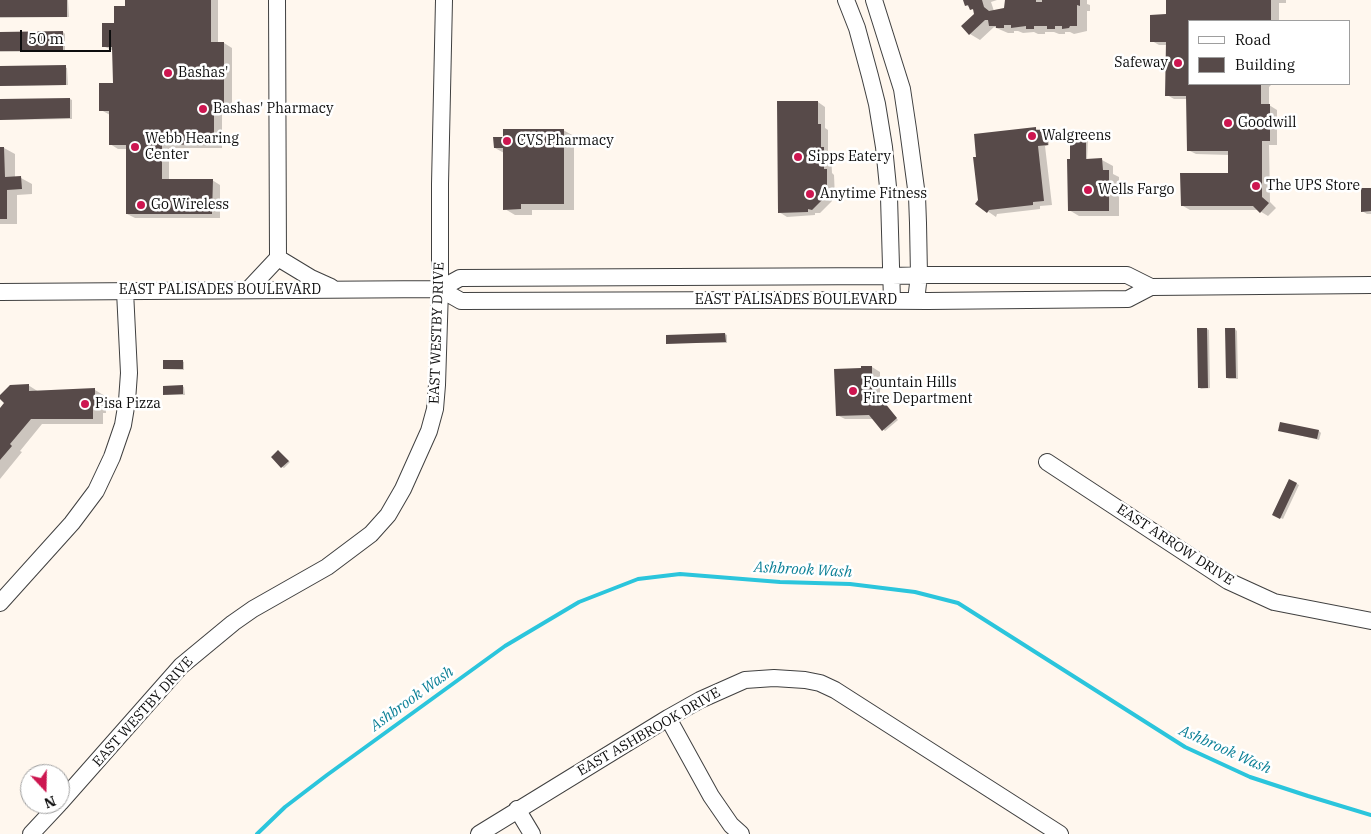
<!DOCTYPE html>
<html>
<head>
<meta charset="utf-8">
<style>
	body { margin:0 }
	#map { position:relative; width:1371px; height:834px; overflow:hidden; background:#fff7ee; font-family:"IBM Plex Serif",serif }
	canvas { display:block }
	.legend { position:absolute; left:1188px; top:20px; width:162px; height:65px; box-sizing:border-box; background:#fff; border:1px solid #9e9e9e; margin:0; padding:6px 9px; list-style:none; font-size:15px; color:#0d0d0d }
	.legend li { display:flex; align-items:center; gap:10px; height:25px }
	.legend b { width:25px; border:1px solid #9e9e9e }
	.north { position:absolute; left:20px; top:764px; width:50px; height:50px; box-sizing:border-box; background:#fff; border:1px solid #9e9e9e; border-radius:50%; rotate:159deg; font-size:14px; font-weight:700; line-height:20px; text-align:center; color:#0d0d0d }
	.north::after { content:''; display:block; margin:auto; width:18px; height:22px; background:#cd1650; clip-path:polygon(50% 0,100% 100%,50% 72%,0 100%) }
	.scale { position:absolute; left:20px; top:30px; width:91px; height:22px; box-sizing:border-box; border:2px solid #0d0d0d; border-top:0; padding-left:6px; font-size:15px; line-height:18px; white-space:nowrap; color:#0d0d0d; -webkit-text-stroke:4px #fff; paint-order:stroke }
</style>
</head>
<body>
<div id="map">
<canvas width="1371" height="834"></canvas>
<ul class="legend">
<li><b style="height:6px;background:#fff"></b>Road</li>
<li><b style="height:14px;background:#574a49"></b>Building</li>
</ul>
<div class="north">N</div>
<div class="scale">50 m</div>
</div>
<script>
const ctx = document.querySelector('canvas').getContext('2d');
ctx.lineJoin = 'round';
function fillPath(path, color) { ctx.fillStyle = color; ctx.fill(path, 'evenodd'); }
const shape = rows => new Path2D(rows.map(r => 'M' + r).join(''));
function strokePath(path, color, width, dash) { ctx.strokeStyle = color; ctx.lineWidth = width; ctx.lineCap = dash ? 'butt' : 'round'; ctx.setLineDash(dash || []); ctx.stroke(path); }
function write(font, color, halo, rows, align = 'center') {
  ctx.font = font + ' "IBM Plex Serif",serif'; ctx.lineWidth = 5; ctx.setLineDash([]); ctx.textBaseline = 'middle'; ctx.strokeStyle = halo; ctx.fillStyle = color; for (const [text, x, y, turn = 0] of rows) {
    ctx.save(); ctx.translate(x, y); ctx.rotate((+turn || 0) * Math.PI / 180); ctx.textAlign = isNaN(turn) ? turn : align; if (halo) ctx.strokeText(text, 0, 0); ctx.fillText(text, 0, 0); ctx.restore();
  }
}
const shadow = shape([
	[0,0,68,0,69,17,0,18],
	[126,0,218,0,218,44,224,43,232,48,232,111,222,111,222,148,169,148,169,180,212,180,220,185,220,218,135,218,127,214,127,149,118,149,110,144,110,115,101,110,114,84,114,51,103,46,126,7],
	[964,0,997,0,991,2,994,11,1005,9,1006,0,1087,0,1087,4,1090,5,1090,11,1087,11,1087,31,1074,34,1070,32,1065,32,1065,34,1059,34,1054,32,1045,32,1045,34,1038,34,1034,32,1023,33,1018,31,1014,31,1014,33,1008,33,994,27,980,40,970,34,976,14,975,11,966,5],
	[1167,0,1286,0,1286,3,1279,3,1279,21,1190,21,1190,84,1272,84,1269,87,1269,105,1277,110,1277,145,1269,145,1270,202,1276,208,1268,216,1258,210,1190,210,1183,206,1229,174,1229,155,1196,154,1188,150,1188,99,1174,99,1167,95,1167,45,1159,45,1152,41,1167,15],
	[63,32,65,34,65,51,0,52,0,33],
	[65,67,67,68,68,85,0,86,0,68],
	[70,99,72,100,72,119,0,120,0,100],
	[818,102,825,107,825,128,828,130,828,151,831,152,832,173,834,175,835,198,832,198,832,201,820,213,815,213,815,215,787,217,779,212],
	[1035,128,1040,131,1048,131,1049,145,1045,146,1052,205,1040,206,1040,209,997,214,996,217,977,204],
	[563,130,574,136,574,210,532,210,532,215,515,215,505,209,504,153,495,148,504,138],
	[1086,138,1088,139,1087,160,1102,160,1113,166,1113,174,1119,177,1119,216,1079,216,1069,210,1074,160],
	[0,148,4,148,15,154,15,178,21,178,32,184,32,194,17,195,17,224,0,224],
	[1371,189,1371,214,1367,214,1362,211],
	[1207,329,1209,330,1210,388,1201,389,1199,387],
	[1235,329,1237,331,1238,379,1229,379,1227,378,1227,330],
	[725,334,727,335,727,343,668,343],
	[182,361,184,362,184,370,164,369],
	[872,367,880,372,880,399,898,420,885,431,873,419,845,419,837,415,862,370],
	[28,385,39,392,95,390,105,396,106,413,103,413,103,424,42,424,20,451,22,452,0,479,0,410,6,403,0,397],
	[182,386,184,387,185,395,165,395],
	[1281,423,1319,431,1321,433,1319,440,1282,431],
	[280,453,290,462,284,468,282,467],
	[1289,480,1299,485,1283,519,1273,514]
]);
const stream = shape([
	[257,834,285,807,327,775,505,646,579,602,638,579,680,574,780,582,850,584,915,592,958,603,1185,747,1250,777,1308,796,1371,815]
]);
const building = shape([
	[0,0,67,0,67,17,0,17],
	[125,0,211,0,211,42,224,42,224,107,214,108,214,144,162,145,162,179,213,179,212,214,126,214,126,145,109,145,109,111,99,111,99,83,113,83,112,47,102,47,102,23,114,23,114,6,125,6],
	[963,0,982,0,984,7,989,11,1004,8,1005,0,1036,0,1036,2,1042,2,1042,0,1080,0,1080,6,1077,5,1077,26,1070,26,1069,28,1062,29,1062,26,1055,26,1055,29,1047,29,1047,26,1034,26,1034,29,1026,29,1026,26,1011,28,1011,25,1004,25,1004,28,996,28,996,26,989,26,988,20,985,20,969,35,961,26,974,14,973,9,970,10,968,5,965,6],
	[1166,0,1271,0,1271,21,1190,21,1190,84,1261,84,1261,104,1270,104,1270,141,1262,141,1262,197,1269,203,1260,213,1253,206,1181,206,1180,173,1228,173,1228,151,1187,151,1186,96,1165,96,1166,42,1150,42,1150,15,1166,14],
	[63,31,63,51,0,51,0,32],
	[66,65,66,85,0,86,0,66],
	[70,98,70,118,0,120,0,99],
	[777,101,818,101,818,124,821,124,821,147,824,147,824,169,827,169,827,194,825,194,825,197,812,210,808,209,808,212,778,213],
	[1036,127,1036,130,1046,129,1048,145,1038,146,1044,201,1033,202,1033,205,989,210,987,213,975,204,978,200,973,157,976,157,974,134],
	[503,129,564,129,564,204,521,204,521,209,503,210,503,148,494,148,493,137,503,137],
	[1070,137,1086,137,1086,159,1102,158,1103,170,1109,170,1109,211,1068,211,1067,159,1070,159],
	[0,147,4,147,5,177,21,176,22,189,7,190,7,219,0,219],
	[1361,188,1371,188,1371,211,1361,212],
	[1197,328,1207,328,1208,388,1198,388],
	[1225,328,1235,328,1236,378,1226,378],
	[725,333,726,342,666,344,666,335],
	[163,360,183,360,183,369,163,369],
	[861,366,872,366,872,404,880,397,897,418,882,431,869,415,836,416,834,369,861,368],
	[29,384,29,391,95,388,95,407,93,407,93,419,31,419,10,444,12,446,0,460,0,408,4,403,0,399,0,395,10,385],
	[183,385,183,394,163,395,163,386],
	[1280,422,1319,430,1317,439,1278,431],
	[278,450,289,461,281,468,271,457],
	[1289,479,1297,483,1280,519,1272,515]
]);
const minor = shape([
	[846,0,857,28,870,76,877,104,884,147,889,197,892,301],
	[874,0,902,89,908,129,917,196,918,223,919,275,916,301],
	[278,258,311,278,331,287],
	[440,289,461,301,773,300,928,301,1128,299,1151,287],
	[248,290,278,258,277,0],
	[0,292,440,289,460,278,892,276,929,275,1127,275,1151,287,1371,285],
	[1047,462,1228,581,1274,602,1371,621],
	[0,603,72,523,96,491,112,457,123,425,127,401,129,373,125,291],
	[668,718,711,796,731,825,741,834],
	[60,803,181,666,233,623,253,609,327,567,371,534,388,515,403,489,429,431,435,409,437,385,440,289,440,184,444,0],
	[517,809,532,834],
	[31,834,59,804],
	[479,834,668,718,700,700,745,680,774,678,805,680,820,683,835,690,1060,834]
]);
const markers = [
	[1178,63,5,"#cd1650"],
	[168,73,5,"#cd1650"],
	[203,109,5,"#cd1650"],
	[1228,123,5,"#cd1650"],
	[1032,136,5,"#cd1650"],
	[507,141,5,"#cd1650"],
	[135,147,5,"#cd1650"],
	[798,157,5,"#cd1650"],
	[1256,186,5,"#cd1650"],
	[1088,190,5,"#cd1650"],
	[810,194,5,"#cd1650"],
	[141,205,5,"#cd1650"],
	[853,391,5,"#cd1650"],
	[85,404,5,"#cd1650"]
];
const poiNames = [
	["Safeway",1168,63,"right"],
	["Bashas'",178,73],
	["Bashas' Pharmacy",213,109],
	["Goodwill",1238,123],
	["Walgreens",1042,136],
	["Webb Hearing",145,139],
	["Center",145,155],
	["CVS Pharmacy",517,141],
	["Sipps Eatery",808,157],
	["The UPS Store",1266,186],
	["Wells Fargo",1098,190],
	["Anytime Fitness",820,194],
	["Go Wireless",151,205],
	["Fountain Hills",863,383],
	["Fire Department",863,399],
	["Pisa Pizza",95,404]
];
const streetNames = [
	["EAST PALISADES BOULEVARD",220,290],
	["EAST PALISADES BOULEVARD",796,300],
	["EAST WESTBY DRIVE",437,333,-88],
	["EAST ARROW DRIVE",1175,545,33],
	["EAST WESTBY DRIVE",143,712,-48],
	["EAST ASHBROOK DRIVE",649,732,-30]
];
const waterNames = [
	["Ashbrook Wash",803,570,3],
	["Ashbrook Wash",412,699,-36],
	["Ashbrook Wash",1225,750,24]
];
fillPath(shadow, '#0003');
strokePath(stream, '#2bc5dc', 4);
fillPath(building, '#574a49');
strokePath(minor, '#404040', 18);
strokePath(minor, '#fff', 16);
for (const [x, y, r, color] of markers) { const dot = new Path2D(); dot.arc(x, y, r, 0, 2 * Math.PI); ctx.fillStyle = color; ctx.fill(dot); strokePath(dot, '#fff', 2); }
write('14px', '#0d0d0d', '#fff', poiNames, 'left');
write('14px', '#0d0d0d', '#fff', streetNames);
write('italic 15px', '#0a7f96', '#fff', waterNames);
</script>
</body>
</html>
